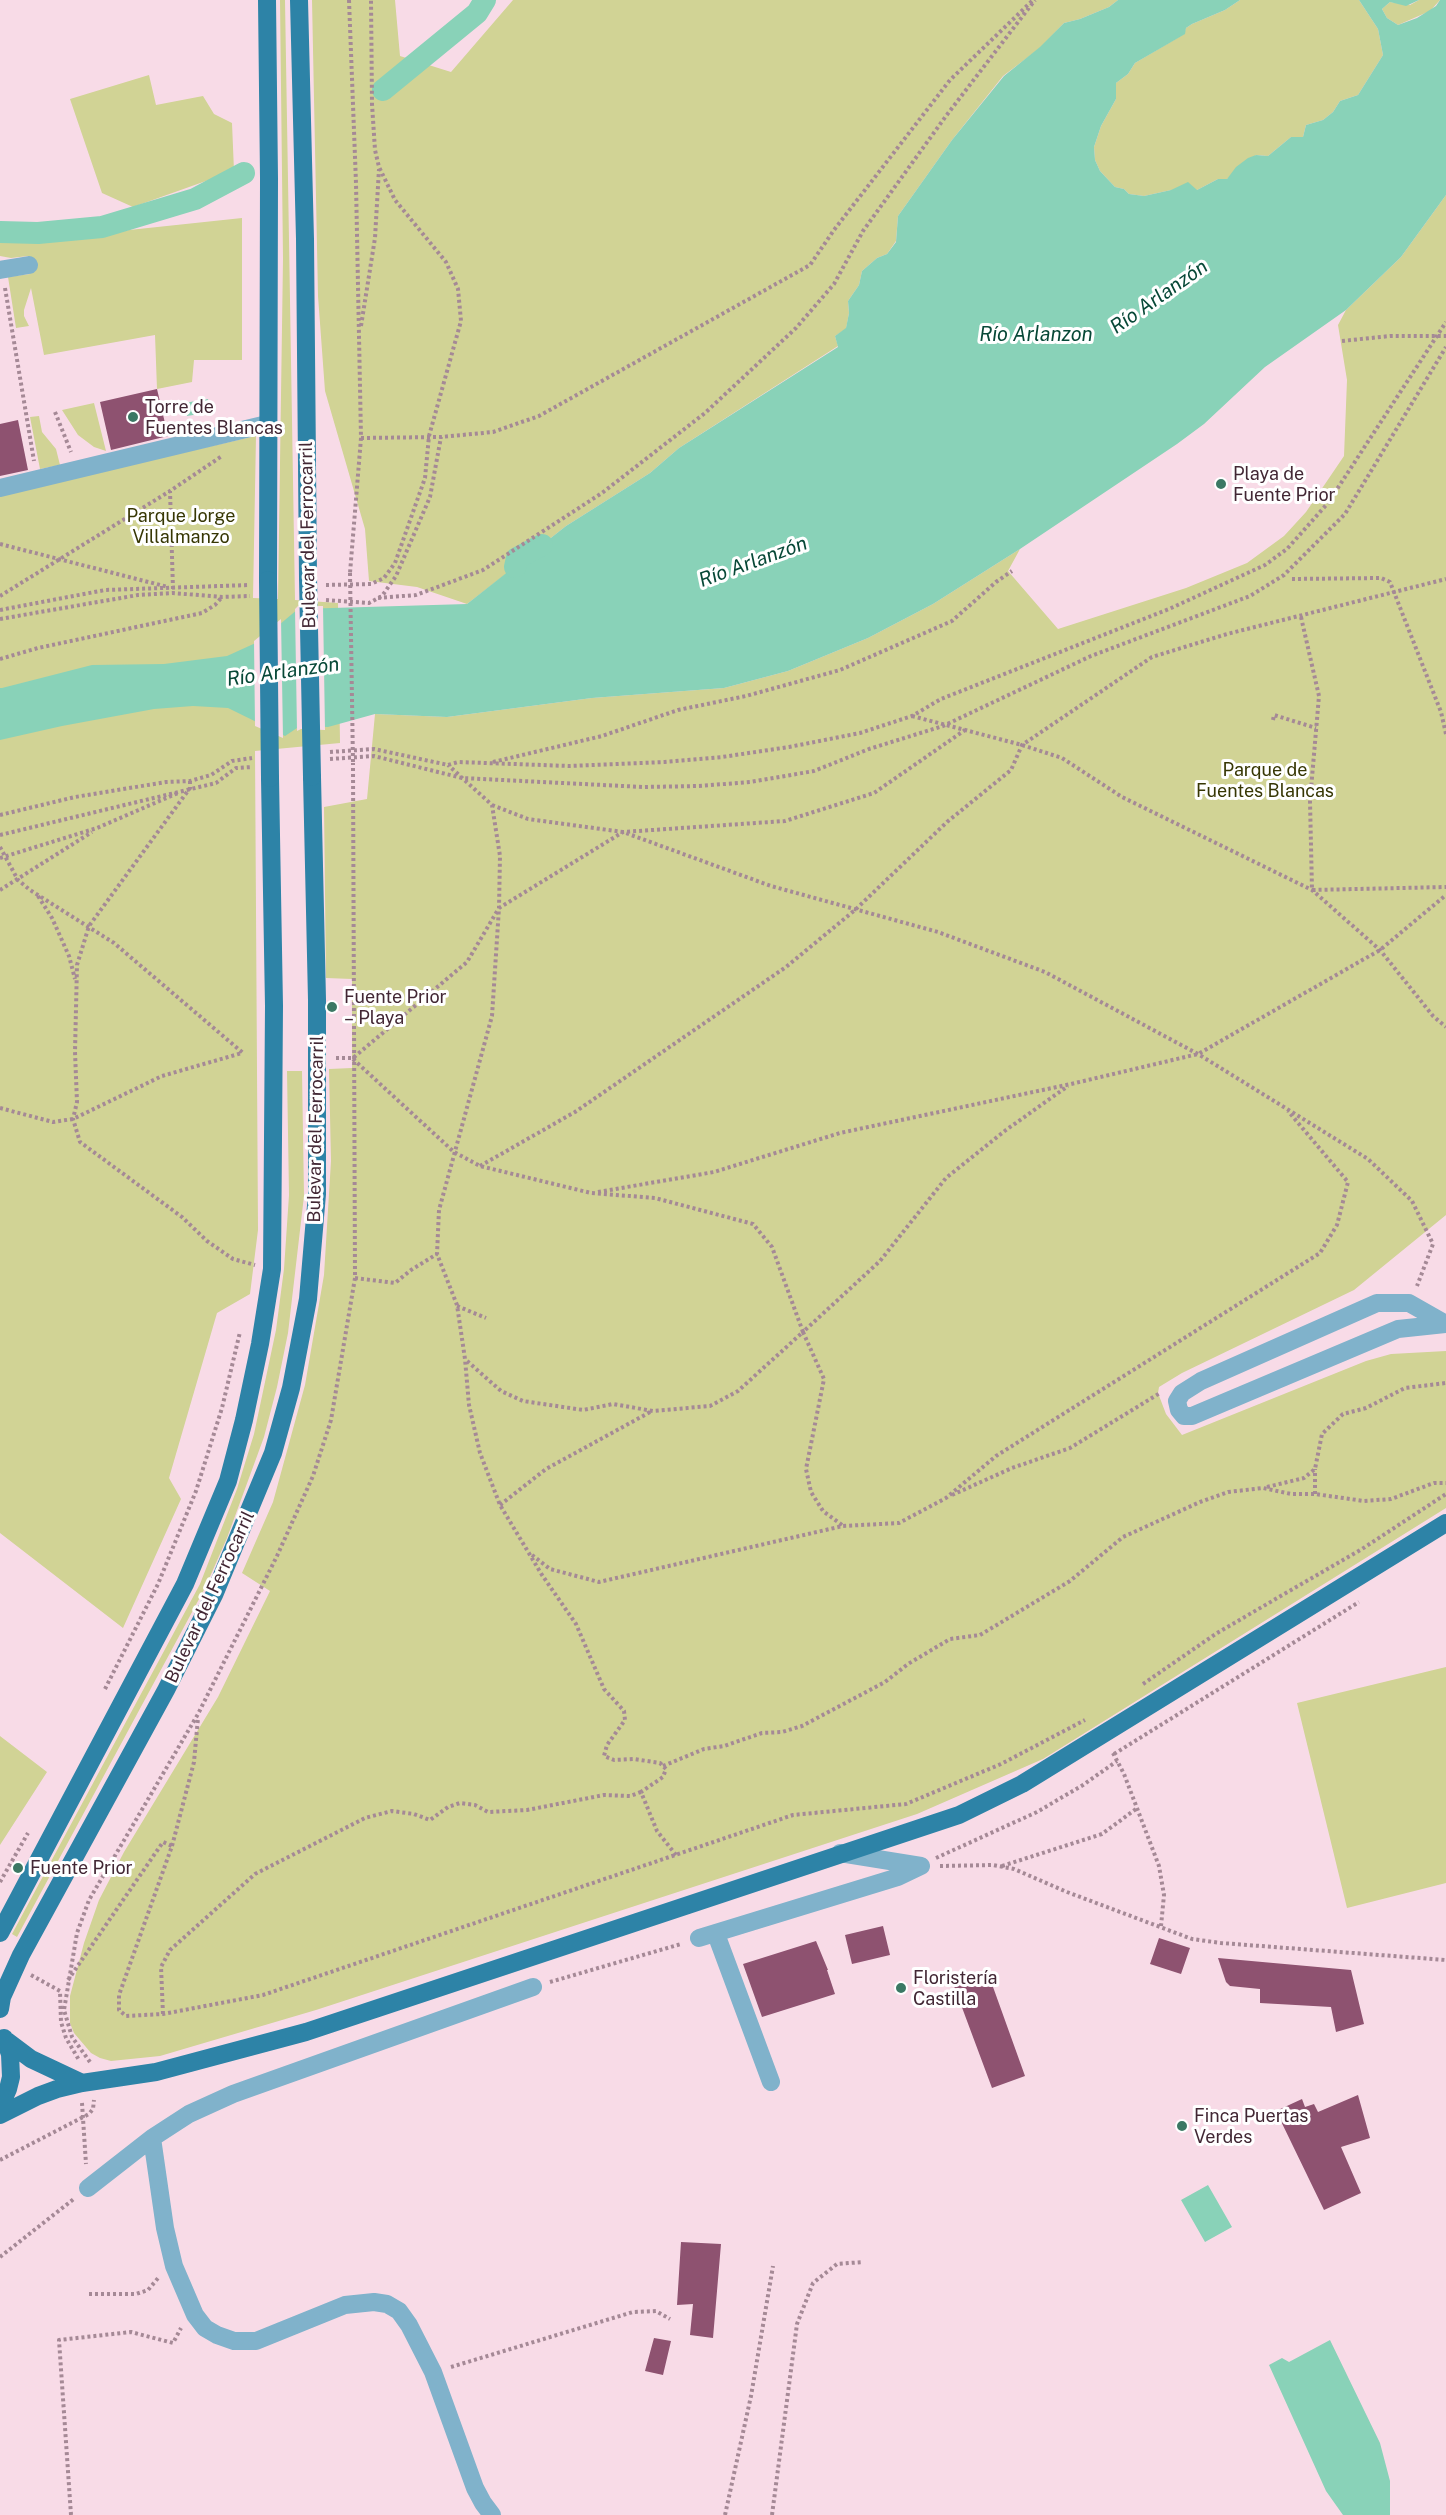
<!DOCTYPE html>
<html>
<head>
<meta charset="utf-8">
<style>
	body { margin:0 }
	canvas { display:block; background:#f8dbe7 }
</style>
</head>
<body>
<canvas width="1446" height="2515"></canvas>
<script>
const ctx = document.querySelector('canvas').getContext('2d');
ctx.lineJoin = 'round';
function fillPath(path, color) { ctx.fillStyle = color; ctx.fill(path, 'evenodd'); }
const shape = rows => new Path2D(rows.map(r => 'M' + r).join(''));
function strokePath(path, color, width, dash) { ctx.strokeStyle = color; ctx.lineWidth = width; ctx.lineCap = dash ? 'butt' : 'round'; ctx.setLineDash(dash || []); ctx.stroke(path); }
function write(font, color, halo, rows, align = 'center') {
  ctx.font = font + ' "Public Sans",sans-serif'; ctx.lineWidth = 6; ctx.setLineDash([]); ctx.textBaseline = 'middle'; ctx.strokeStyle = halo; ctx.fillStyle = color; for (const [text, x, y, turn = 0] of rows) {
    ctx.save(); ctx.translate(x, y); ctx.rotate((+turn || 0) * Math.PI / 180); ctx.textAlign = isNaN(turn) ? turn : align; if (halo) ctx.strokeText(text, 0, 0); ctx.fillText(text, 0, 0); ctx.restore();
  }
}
const green = shape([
	[280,0,285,0,295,600,338,603,340,743,255,751,258,1230,250,1294,217,1313,169,1478,181,1499,123,1628,0,1533,0,494,256,436,253,598,278,599,283,259],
	[312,0,395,0,400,56,451,72,513,0,1118,0,1109,7,1080,19,1064,23,1040,48,1003,76,952,140,898,216,896,241,887,254,877,258,862,271,859,285,848,301,849,313,846,329,835,336,838,346,679,448,650,473,566,526,542,545,517,558,515,567,467,604,417,587,369,581,365,529,325,391,318,296],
	[1240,0,1359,0,1378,29,1383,55,1358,95,1340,101,1333,112,1323,120,1306,125,1303,137,1291,137,1268,156,1256,155,1227,179,1218,179,1197,190,1171,190,1144,196,1129,194,1124,189,1115,187,1100,171,1095,160,1094,147,1101,126,1116,99,1116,83,1128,74,1135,63,1184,34,1186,28,1192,24,1225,10],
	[1419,0,1440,0,1430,11,1398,25,1387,18,1382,9,1390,2,1410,5],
	[149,75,156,105,203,96,214,114,232,123,234,171,133,207,102,193,70,99],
	[1446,195,1446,1215,1354,1290,1182,1373,1159,1387,1158,1393,1166,1414,1182,1435,1366,1361,1391,1354,1446,1351,1446,1508,1043,1759,917,1814,316,2010,160,2056,111,2061,100,2058,91,2053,74,2033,70,2023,70,1996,84,1943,99,1900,124,1852,218,1697,270,1591,242,1573,273,1502,305,1385,324,1275,331,1161,329,1069,352,1068,352,979,326,978,324,807,367,799,375,714,447,717,592,698,724,688,788,671,868,638,933,604,1020,549,1008,571,1058,629,1186,588,1247,563,1284,536,1306,512,1344,456,1347,380,1338,325,1346,310,1401,257],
	[242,218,242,360,194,360,192,382,157,389,155,335,44,355,31,288,24,310,24,316,29,326,16,328,8,277,30,274,28,256,11,258,0,256,0,240,26,241],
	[94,403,106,451,94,447,78,435,62,410],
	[39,416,42,432,56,449,60,465,40,469,30,417],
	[287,1071,302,1071,304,1196,288,1333,277,1387,264,1437,227,1538,205,1588,17,1937,12,1934,200,1584,237,1489,254,1434,276,1330,284,1269,289,1195],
	[1446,1667,1446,1883,1347,1908,1297,1703],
	[0,1736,47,1772,0,1845]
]);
const water = shape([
	[1118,0,1240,0,1225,10,1192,24,1186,28,1185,34,1135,63,1128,74,1116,83,1116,99,1101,126,1094,147,1095,160,1100,171,1115,187,1124,189,1129,194,1144,196,1171,190,1188,182,1197,190,1218,179,1227,179,1236,167,1248,158,1256,155,1268,156,1291,137,1303,137,1306,125,1323,120,1333,112,1340,101,1358,95,1383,55,1378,29,1359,0,1419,0,1406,6,1390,2,1382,9,1387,18,1398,25,1417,18,1436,6,1440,0,1446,0,1446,195,1401,257,1346,310,1265,367,1204,424,1177,444,1020,549,933,604,868,638,788,671,724,688,592,698,447,717,375,714,328,727,300,726,285,736,228,708,193,706,154,709,62,726,0,740,0,688,2,688,92,665,164,664,227,656,260,641,298,609,467,604,566,526,650,473,679,448,838,347,835,336,846,328,849,313,848,301,859,285,862,271,877,258,887,254,896,242,898,216,952,140,1004,76,1040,47,1064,23,1080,19,1109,7],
	[208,399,211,412,187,416,184,403],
	[1208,2185,1232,2227,1205,2242,1181,2200],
	[1330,2340,1380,2443,1390,2481,1390,2515,1343,2515,1326,2491,1269,2365,1282,2358,1289,2362]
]);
const pier = shape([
	[298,606,323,606,325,730,301,729,297,731,295,609],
	[281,619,283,738,255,726,254,641]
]);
const canal = shape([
	[383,90,477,13,485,0],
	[0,232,38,233,102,227,195,199,244,173],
	[515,567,517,558,542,545]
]);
const building = shape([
	[157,389,168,436,111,450,100,402],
	[18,420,28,470,0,476,0,424],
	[883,1926,890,1955,852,1964,845,1935],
	[1159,1938,1190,1948,1181,1974,1150,1964],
	[816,1941,828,1970,827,1970,835,1994,762,2017,743,1964],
	[1218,1958,1351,1970,1364,2024,1336,2032,1331,2007,1260,2003,1260,1989,1230,1986,1226,1982],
	[988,1973,1025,2076,992,2088,954,1986],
	[1358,2095,1370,2138,1341,2147,1361,2193,1324,2210,1276,2111,1302,2099,1305,2107,1314,2104,1318,2112],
	[681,2242,721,2244,713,2338,690,2335,693,2304,677,2305],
	[654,2338,671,2341,663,2375,645,2371]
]);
const path = shape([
	[349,0,356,183,361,438,350,573],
	[5,288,34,461],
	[361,326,375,238,379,169],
	[1342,341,1390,336,1446,336],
	[55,412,71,452],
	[361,438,441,437,493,432,539,416,810,265,834,230,950,80,1032,1],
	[0,544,168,587],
	[1292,579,1381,578,1390,582,1441,712,1446,734],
	[326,585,371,584,384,578,395,563,425,478,429,436,461,321,458,289,446,262,395,200,379,167,375,150,372,104,371,0],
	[173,589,170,491,222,456],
	[0,596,170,491],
	[378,598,416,595,483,570,602,493,705,413,796,328,834,284,863,231,946,116,1035,0],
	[326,600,369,603,382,596,396,576,430,497,441,437],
	[0,610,105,590,249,585],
	[1301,617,1319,696,1310,801,1312,890,1446,887],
	[0,619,138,595,173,593,222,597,250,596],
	[0,659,38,648,202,613,215,605,222,597],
	[912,716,1022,745,1062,758,1122,797,1312,890,1380,950,1433,1016,1446,1027],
	[1273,720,1274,715,1316,728],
	[330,752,374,749,448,765,458,762,569,766,665,762,722,757,789,747,860,733,912,716,941,699,1169,609,1265,565,1287,549,1328,503,1446,322],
	[330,759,374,756,462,778,643,787,699,786,750,782,814,771,869,749,943,726,1091,656,1250,596,1284,575,1345,514,1446,347],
	[493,762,602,736,678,710,746,696,840,670,952,621,996,582,1012,571],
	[190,781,190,788,89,926,77,965,75,1052,77,1102,73,1119,80,1142,182,1217,207,1241,233,1259,255,1265],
	[492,805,528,819,623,832,771,886,938,932,1045,972,1198,1054,1368,1159,1412,1201,1433,1244,1417,1286],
	[0,815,75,797,166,782,190,781,211,775,232,761,252,758],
	[0,835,216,783,236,768,252,767],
	[0,847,18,880,30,890,114,943,243,1053],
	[0,858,97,828,178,793],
	[0,890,92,832],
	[38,896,52,918,69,956,75,979],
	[336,1058,353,1058,467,962,499,908,500,856,492,805,448,765],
	[353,1059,454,1152,480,1166,591,1193,655,1198,753,1224,772,1247,803,1332,738,1391,710,1406,653,1411,613,1404,583,1410,523,1401,501,1391,466,1360],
	[0,1108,53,1122,73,1119,162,1076,242,1053],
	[480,1166,575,1112,786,967,855,910,947,822,1011,770,1022,745,1152,657,1227,634,1446,579],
	[598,1192,714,1172,840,1133,1071,1084,1198,1054,1380,950,1446,895],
	[355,1278,395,1283,411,1270,437,1254],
	[457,1306,486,1318],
	[1267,1487,1304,1478,1315,1469,1322,1434,1343,1414,1366,1408,1405,1388,1446,1383],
	[1315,1494,1315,1469],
	[952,1495,1012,1468,1070,1448,1160,1393],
	[500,1505,546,1469,652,1411],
	[842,1525,823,1511,811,1492,806,1469,824,1379,803,1332,880,1261,946,1178,1006,1130,1068,1086],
	[532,1555,550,1569,599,1582,843,1526,899,1523,946,1498,996,1456,1320,1253,1337,1225,1348,1182,1288,1111],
	[1143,1684,1217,1633,1362,1549,1446,1494],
	[105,1689,158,1584,196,1491,222,1408,240,1332],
	[1113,1753,1124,1774,1159,1866,1164,1895,1161,1926],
	[1114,1754,1359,1602],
	[663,1766,704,1749,724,1746,762,1733,782,1732,802,1726,885,1682,908,1664,950,1639,980,1635,1070,1581,1123,1537,1200,1502,1228,1492,1263,1488,1291,1494,1315,1494,1364,1501,1391,1499,1434,1483,1446,1483],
	[172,1846,194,1762,198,1718],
	[676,1855,657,1831,641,1792,663,1777,666,1769,660,1763,634,1759,614,1760,604,1756,607,1745,625,1720,624,1711,604,1689,576,1624,542,1575,500,1505,480,1453,469,1405,465,1359,457,1305,437,1254,439,1210,492,1016,499,908,623,832,785,821,874,793,965,730],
	[936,1858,1037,1812,1083,1785,1117,1761],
	[940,1866,993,1865,1014,1869,1067,1892,1192,1939,1221,1943,1446,1960],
	[1002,1866,1102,1834,1136,1809],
	[0,1882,28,1833],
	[31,1975,60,1991,61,2022,66,2038,79,2060],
	[68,1980,163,1842,172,1846,119,1995,119,2010,126,2016,163,2014,263,1995,793,1815,906,1804,1001,1764,1085,1720],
	[550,1982,681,1944],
	[163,2014,161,1967,170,1950,255,1874,365,1818,392,1811,414,1814,430,1820,448,1807,460,1803,475,1805,488,1812,527,1810,604,1795,630,1796,641,1792],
	[90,2062,72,2037,64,2010,77,1933,89,1900,198,1714,277,1556,313,1476,331,1420,355,1278,353,763],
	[82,2103,86,2164],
	[0,2160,89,2114,93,2109,94,2100],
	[0,2257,75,2198],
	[89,2294,136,2294,148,2290,159,2277],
	[451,2367,633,2312,656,2311,670,2319],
	[71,2515,59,2340,131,2332,173,2343,181,2328],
	[725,2515,751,2396,773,2266],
	[772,2515,797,2324,813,2283,837,2264,863,2262]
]);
const minor = shape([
	[0,270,29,265],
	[0,488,267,424],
	[1377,1303,1409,1303,1446,1324,1398,1329,1192,1416,1184,1416,1179,1410,1177,1401,1182,1393,1201,1381,1377,1303],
	[840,1853,921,1866],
	[716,1934,771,2082],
	[699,1938,898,1877,921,1866],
	[152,2138,165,2228,174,2266,195,2315,205,2328,217,2335,234,2341,256,2341,345,2305,374,2302,387,2304,399,2311,409,2325,433,2372,475,2488,483,2503,492,2515],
	[88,2188,152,2138,189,2114,233,2094,533,1987]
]);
const major = shape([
	[267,0,269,178,268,580],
	[299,0,305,239,308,578],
	[0,1933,185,1584,228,1481,244,1420,260,1344,272,1269,274,1006,270,778],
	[0,2009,2,1997,21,1955,166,1690,214,1595,273,1453,291,1388,308,1299,317,1194,317,1000,312,777],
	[7,2041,31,2059,82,2083],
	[0,2107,8,2089,11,2077,10,2054,4,2038],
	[0,2115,38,2096,57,2089,82,2083,156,2072,306,2032,959,1815,1022,1784,1446,1523]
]);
const pathBridge = shape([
	[350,573,353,763]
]);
const majorBridge = shape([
	[308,578,312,777],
	[268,580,270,778]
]);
const markers = [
	[133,417,6,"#3b7864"],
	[1221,484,6,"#3b7864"],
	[332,1007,6,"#3b7864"],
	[18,1868,6,"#3b7864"],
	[901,1988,6,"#3b7864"],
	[1182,2126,6,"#3b7864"]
];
const poiNames = [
	["Torre de",145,407],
	["Fuentes Blancas",145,428],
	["Playa de",1233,474],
	["Fuente Prior",1233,495],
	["Fuente Prior",344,997],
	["– Playa",344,1018],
	["Fuente Prior",30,1868],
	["Floristería",913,1978],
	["Castilla",913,1999],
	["Finca Puertas",1194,2116],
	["Verdes",1194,2137]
];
const parkNames = [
	["Parque Jorge",181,516],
	["Villalmanzo",181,537],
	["Parque de",1265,770],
	["Fuentes Blancas",1265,791]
];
const streetNames = [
	["Bulevar del Ferrocarril",308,535,-91],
	["Bulevar del Ferrocarril",316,1129,-89],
	["Bulevar del Ferrocarril",210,1597,-65]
];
const waterNames = [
	["Río Arlanzón",1159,297,-35],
	["Río Arlanzon",1036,335],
	["Río Arlanzón",753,562,-20],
	["Río Arlanzón",283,672,-8]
];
fillPath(green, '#d1d395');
fillPath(water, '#89d2b8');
fillPath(pier, '#f8dbe7');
strokePath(canal, '#89d2b8', 22);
fillPath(building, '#8e5270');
strokePath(path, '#a58996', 4, [3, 3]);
strokePath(minor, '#80b2cb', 18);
strokePath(major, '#2d83a7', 18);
strokePath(pathBridge, '#a58996', 4, [3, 3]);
strokePath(majorBridge, '#2d83a7', 18);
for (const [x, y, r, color] of markers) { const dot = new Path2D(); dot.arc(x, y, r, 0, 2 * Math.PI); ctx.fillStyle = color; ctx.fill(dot); strokePath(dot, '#fff', 2); }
write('18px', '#422734', '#fff', poiNames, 'left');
write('18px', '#373704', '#fff', parkNames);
write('18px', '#422734', '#fff', streetNames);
write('italic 20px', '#074837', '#fff', waterNames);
</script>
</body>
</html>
